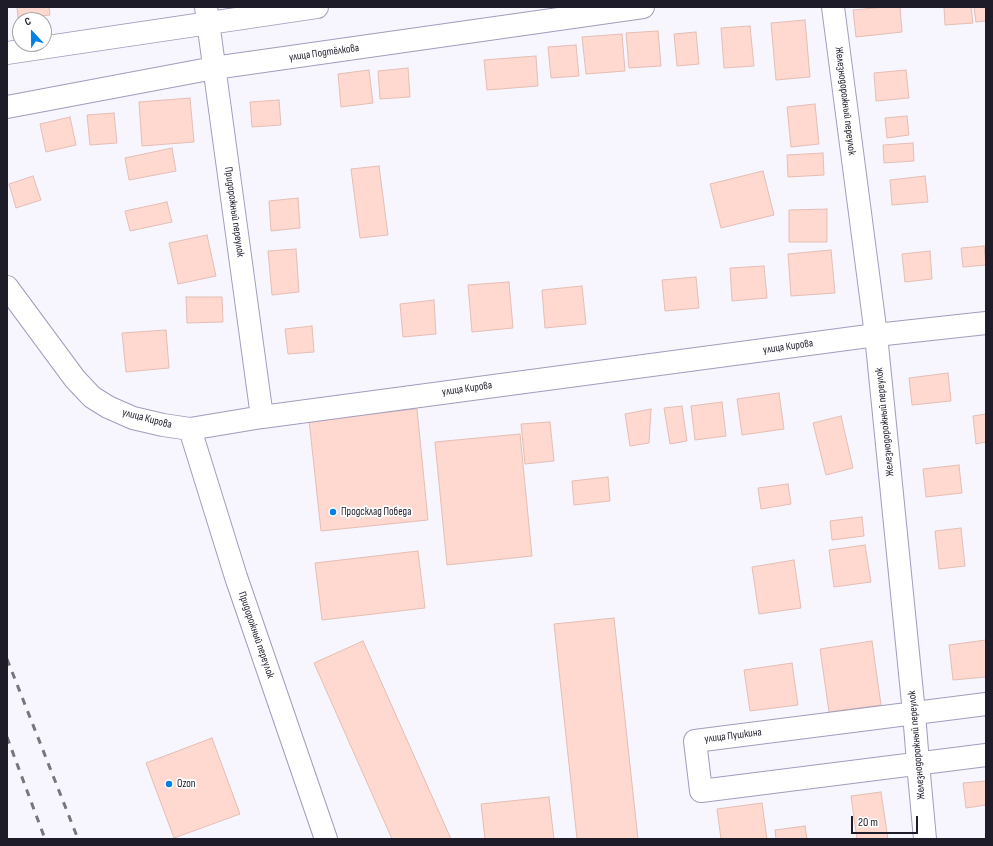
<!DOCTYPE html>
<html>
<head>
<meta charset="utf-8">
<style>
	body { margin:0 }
	#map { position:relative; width:993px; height:846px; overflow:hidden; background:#f7f6fe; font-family:"Sofia Sans Condensed",sans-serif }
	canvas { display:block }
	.frame { position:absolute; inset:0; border:8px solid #1e1c29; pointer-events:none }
	.north { position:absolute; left:12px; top:12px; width:40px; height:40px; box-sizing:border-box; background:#fff; border:1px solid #a5a4a9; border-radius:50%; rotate:338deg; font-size:11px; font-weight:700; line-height:16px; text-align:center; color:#1e1c29 }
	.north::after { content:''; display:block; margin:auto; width:14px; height:18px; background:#0081e6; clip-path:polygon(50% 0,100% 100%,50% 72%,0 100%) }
	.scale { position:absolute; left:851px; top:816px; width:67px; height:18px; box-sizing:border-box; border:2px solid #1e1c29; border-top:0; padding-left:5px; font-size:12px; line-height:14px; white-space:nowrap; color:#1e1c29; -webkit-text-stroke:3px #fff; paint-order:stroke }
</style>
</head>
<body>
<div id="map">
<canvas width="993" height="846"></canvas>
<div class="frame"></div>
<div class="north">С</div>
<div class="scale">20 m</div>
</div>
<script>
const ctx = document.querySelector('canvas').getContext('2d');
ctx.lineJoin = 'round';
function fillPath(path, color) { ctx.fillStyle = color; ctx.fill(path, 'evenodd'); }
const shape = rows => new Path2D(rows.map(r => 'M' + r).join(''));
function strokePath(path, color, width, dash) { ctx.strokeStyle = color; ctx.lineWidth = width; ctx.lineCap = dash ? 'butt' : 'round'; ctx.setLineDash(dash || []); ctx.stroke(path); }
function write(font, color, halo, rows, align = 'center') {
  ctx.font = font + ' "Sofia Sans Condensed",sans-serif'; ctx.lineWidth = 3.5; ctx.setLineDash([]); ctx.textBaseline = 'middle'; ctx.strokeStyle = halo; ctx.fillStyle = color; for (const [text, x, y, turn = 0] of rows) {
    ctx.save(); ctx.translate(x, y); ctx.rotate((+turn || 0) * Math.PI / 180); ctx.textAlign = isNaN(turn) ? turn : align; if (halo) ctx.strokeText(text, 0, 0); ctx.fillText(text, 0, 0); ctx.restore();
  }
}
const building = shape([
	[17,7,49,7,50,15,18,18,17,7],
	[886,7,900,7,902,32,856,37,853,10,886,7],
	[944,7,971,7,973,23,945,25,944,7],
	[974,7,986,7,986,21,976,22,974,7],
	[805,20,810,77,776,80,771,23,805,20],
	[750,26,754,66,724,68,721,28,750,26],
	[658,31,661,66,629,68,626,33,658,31],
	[696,32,699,64,677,66,674,34,696,32],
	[622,34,625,71,586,74,582,37,622,34],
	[576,45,579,76,551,78,548,47,576,45],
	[536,56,538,86,487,90,484,60,536,56],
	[408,68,410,97,380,99,378,71,408,68],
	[369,70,373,103,341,107,338,74,369,70],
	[906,70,909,98,876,101,874,73,906,70],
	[190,98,194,142,142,146,139,102,190,98],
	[279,100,281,125,252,127,250,102,279,100],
	[815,104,819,144,791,147,787,107,815,104],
	[114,113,117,143,90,145,87,115,114,113],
	[907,116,909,135,887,138,885,118,907,116],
	[70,117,76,145,46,152,40,124,70,117],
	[913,143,914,161,884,163,883,145,913,143],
	[172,148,176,171,129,180,125,158,172,148],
	[823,153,824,175,788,177,787,155,823,153],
	[379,166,388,235,360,238,351,169,379,166],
	[763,171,774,215,721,228,710,184,763,171],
	[33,176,41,200,16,208,9,184,33,176],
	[925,176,928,202,892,205,890,180,925,176],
	[298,198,300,228,271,231,269,201,298,198],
	[167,202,172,222,130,231,125,211,167,202],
	[827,209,827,242,789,242,789,210,827,209],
	[207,235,216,276,178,284,169,243,207,235],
	[984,246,986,265,963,267,961,248,984,246],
	[296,249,299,292,272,295,268,251,296,249],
	[831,250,835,293,791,296,788,254,831,250],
	[930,251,932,279,905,282,902,254,930,251],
	[764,266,767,298,732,301,730,268,764,266],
	[696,277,699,308,665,311,662,280,696,277],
	[509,282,513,328,472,332,468,285,509,282],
	[582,286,586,324,545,328,542,290,582,286],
	[186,297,222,297,223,322,187,323,186,297],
	[434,300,436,334,403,337,400,304,434,300],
	[312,326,314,352,288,354,285,329,312,326],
	[166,330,169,368,126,372,122,333,166,330],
	[948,373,951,401,912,405,909,378,948,373],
	[779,393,784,429,742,435,737,399,779,393],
	[722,402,726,436,695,440,691,406,722,402],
	[682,406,687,441,670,444,664,408,682,406],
	[417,409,428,520,321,531,309,420,417,409],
	[651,409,649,443,630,446,625,414,651,409],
	[986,414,986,442,976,444,973,416,986,414],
	[841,416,853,468,826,475,813,423,841,416],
	[550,422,554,461,525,464,521,424,550,422],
	[520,434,532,556,447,565,435,442,520,434],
	[959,465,962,493,926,497,923,469,959,465],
	[608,477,610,501,574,505,572,481,608,477],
	[788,484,791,504,761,509,758,488,788,484],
	[862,517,864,536,832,540,830,521,862,517],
	[961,528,965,566,939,569,935,531,961,528],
	[865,545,871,582,834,587,829,550,865,545],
	[418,551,425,608,322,620,315,563,418,551],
	[794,560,801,608,759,614,752,567,794,560],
	[614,618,638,839,577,839,554,624,614,618],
	[986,640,986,677,953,680,949,645,986,640],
	[363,641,451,839,392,839,314,663,363,641],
	[872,641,881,705,829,712,820,649,872,641],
	[792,663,798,705,750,711,744,670,792,663],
	[212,738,240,814,174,838,146,763,212,738],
	[986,781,986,805,966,808,963,783,986,781],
	[881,792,888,839,857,839,851,796,881,792],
	[549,797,554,839,485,839,481,804,549,797],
	[762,803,767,839,721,839,717,809,762,803],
	[805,826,807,839,776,839,775,830,805,826]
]);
const minor = shape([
	[206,7,262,417],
	[833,7,876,335,914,713,918,763,925,839],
	[7,53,317,7],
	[7,107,214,68,643,7],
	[7,287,75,379,92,397,108,407,133,418,163,425,190,429,262,417,876,335,986,323],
	[190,429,236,577,326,839],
	[986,704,695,741,701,791,986,755]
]);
const rail = shape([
	[7,659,78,839],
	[7,737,45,839]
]);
const markers = [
	[333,512,4,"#0081e6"],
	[169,784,4,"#0081e6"]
];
const streetNames = [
	["улица Подтёлкова",324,53,-8],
	["Железнодорожный переулок",845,101,83],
	["Придорожный переулок",234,212,82],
	["улица Кирова",788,347,-8],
	["улица Кирова",467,389,-8],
	["улица Кирова",147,419,15],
	["Железнодорожный переулок",885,422,-96],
	["Придорожный переулок",256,635,71],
	["улица Пушкина",733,736,-7],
	["Железнодорожный переулок",917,745,-95]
];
const poiNames = [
	["Продсклад Победа",341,512],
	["Ozon",177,784]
];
fillPath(building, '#ffd9d0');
strokePath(building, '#e4bdb4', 1);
strokePath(minor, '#a19cbd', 24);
strokePath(minor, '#fff', 22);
strokePath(rail, '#777580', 3, [7, 7]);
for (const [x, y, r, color] of markers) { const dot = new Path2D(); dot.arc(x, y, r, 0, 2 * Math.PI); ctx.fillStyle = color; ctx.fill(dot); strokePath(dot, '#fff', 1.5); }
write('11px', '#1e1c29', '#fff', streetNames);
write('11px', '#1e1c29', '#fff', poiNames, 'left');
</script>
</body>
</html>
